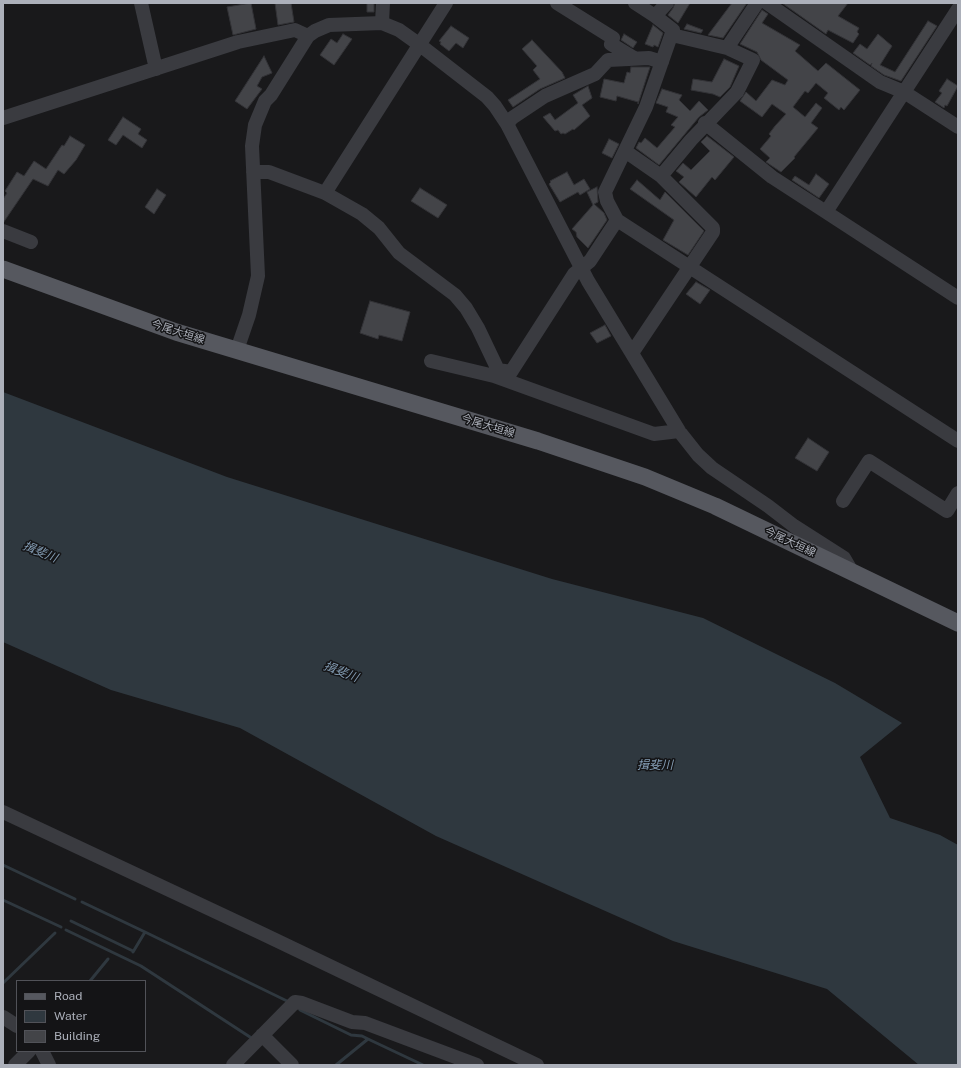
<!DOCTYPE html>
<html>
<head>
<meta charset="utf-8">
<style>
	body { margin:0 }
	#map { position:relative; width:961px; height:1068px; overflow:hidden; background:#19191b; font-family:"Public Sans",sans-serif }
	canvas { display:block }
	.frame { position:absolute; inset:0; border:4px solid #acb0ba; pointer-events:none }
	.legend { position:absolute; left:16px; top:980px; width:130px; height:72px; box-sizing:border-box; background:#141416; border:1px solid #515258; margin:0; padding:5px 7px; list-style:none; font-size:12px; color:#acb0ba }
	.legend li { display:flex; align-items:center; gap:8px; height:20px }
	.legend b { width:20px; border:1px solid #515258 }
</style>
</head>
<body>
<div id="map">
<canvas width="961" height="1068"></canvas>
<div class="frame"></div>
<ul class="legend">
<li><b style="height:5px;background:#56585f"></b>Road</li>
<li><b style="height:11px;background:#2f383f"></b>Water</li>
<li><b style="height:11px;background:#434448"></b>Building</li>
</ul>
</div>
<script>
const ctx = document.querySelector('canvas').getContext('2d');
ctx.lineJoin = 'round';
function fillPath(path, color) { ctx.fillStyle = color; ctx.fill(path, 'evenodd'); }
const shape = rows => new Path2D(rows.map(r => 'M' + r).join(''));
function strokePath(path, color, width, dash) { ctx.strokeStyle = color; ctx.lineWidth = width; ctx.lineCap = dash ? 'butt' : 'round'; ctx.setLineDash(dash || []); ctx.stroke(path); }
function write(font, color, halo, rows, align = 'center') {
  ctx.font = font + ' "Public Sans","Noto Sans JP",sans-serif'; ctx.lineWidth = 3; ctx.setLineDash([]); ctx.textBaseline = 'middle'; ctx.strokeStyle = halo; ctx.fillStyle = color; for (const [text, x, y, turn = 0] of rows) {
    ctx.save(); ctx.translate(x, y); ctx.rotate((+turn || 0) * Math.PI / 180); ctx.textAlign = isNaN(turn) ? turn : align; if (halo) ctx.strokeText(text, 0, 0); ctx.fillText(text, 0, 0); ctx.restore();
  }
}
const water = shape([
	[3,392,227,477,552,579,703,618,835,683,902,723,860,757,890,818,940,835,958,845,958,1065,919,1065,827,989,673,941,436,836,240,728,111,690,3,642]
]);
const stream = shape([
	[3,865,75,899],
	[3,900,61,927],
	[82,902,145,932],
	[71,921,133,951],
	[66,930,141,966,253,1039],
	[133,952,145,932,287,1001],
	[90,981,108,959],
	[3,983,55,933],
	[300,1010,351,1035,362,1036,368,1039,336,1065],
	[368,1039,423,1065]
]);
const building = shape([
	[251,3,256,29,233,35,227,7,251,3],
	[275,3,291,3,294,22,278,25,275,3],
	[367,3,374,3,374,12,367,12,367,3],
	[675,3,690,3,678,23,668,15,673,8,675,3],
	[732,3,747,3,723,38,708,35,732,3],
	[782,3,848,3,838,16,859,28,857,32,859,34,853,43,828,30,826,34,782,3],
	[762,10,768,14,762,23,800,45,795,51,818,71,826,63,860,90,844,110,841,107,839,110,824,98,828,93,816,83,808,93,805,91,793,107,805,117,816,103,822,108,811,123,818,128,794,157,795,158,781,172,766,162,770,158,760,149,771,136,769,134,775,126,786,114,772,104,762,117,740,101,746,92,756,101,772,80,785,85,788,80,761,60,757,52,740,44,762,10],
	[928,21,937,26,901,81,884,75,871,66,872,63,870,65,853,53,860,44,867,49,878,34,892,46,880,65,895,72,928,21],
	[687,24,703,30,701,33,684,29,687,24],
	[653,25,663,33,658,47,654,45,653,47,645,44,653,25],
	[451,26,469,38,463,48,456,43,449,51,440,44,441,42,439,41,451,26],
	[343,34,352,39,334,65,320,55,331,39,337,43,343,34],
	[624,34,637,42,633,48,621,40,624,34],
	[532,40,562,72,565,78,540,89,513,107,508,100,540,79,533,70,537,66,522,49,532,40],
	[264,56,272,73,262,77,257,86,262,89,247,109,235,101,264,56],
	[724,59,739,66,730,87,720,97,713,94,691,90,693,79,712,82,724,59],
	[631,67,650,67,638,104,638,102,617,96,616,101,600,97,604,79,624,83,627,72,630,73,631,67],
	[947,79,958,86,947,106,945,105,944,108,935,102,942,93,939,91,947,79],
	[588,86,592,98,582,105,590,116,574,130,573,129,565,134,563,133,561,134,558,130,555,131,543,117,550,113,555,120,578,103,573,95,588,86],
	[662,89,682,95,679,100,690,111,699,101,708,110,699,117,659,165,636,148,639,142,641,143,645,138,657,148,675,127,671,125,678,117,666,112,668,107,656,103,662,89],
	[123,117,141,129,138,134,147,140,142,148,123,135,116,145,108,140,123,117],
	[70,136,85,145,76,160,64,174,58,170,48,186,33,179,3,223,3,199,7,193,5,191,17,172,24,176,34,161,46,169,62,145,64,146,70,136],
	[707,136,734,157,715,180,712,177,696,197,679,182,684,177,676,171,683,163,691,170,710,151,701,142,707,136],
	[609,139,619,144,612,158,602,153,609,139],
	[567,172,574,185,584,179,590,189,580,195,578,192,560,202,549,184,551,182,550,181,567,172],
	[816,174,829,184,819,198,792,180,795,176,809,185,816,174],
	[637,180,660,200,665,192,704,231,688,255,663,240,674,220,630,189,637,180],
	[597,187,598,202,594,204,604,213,607,220,588,248,577,237,576,232,572,229,593,205,587,192,597,187],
	[420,188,447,205,438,218,411,201,420,188],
	[157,189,166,195,154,214,145,207,157,189],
	[696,282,710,290,700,304,686,294,696,282],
	[370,301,410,312,402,341,379,335,378,339,360,333,370,301],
	[605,325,611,336,597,343,590,333,605,325],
	[808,438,829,452,817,471,795,458,808,438]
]);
const minor = shape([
	[141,3,156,69],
	[557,3,613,38,611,44,634,58],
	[635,3,655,16,667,3],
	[767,3,880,82,904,92,958,127],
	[958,9,826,212,958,298],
	[655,16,673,30,646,107,605,192,607,201,617,220,958,441],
	[382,23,383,3],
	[727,48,757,3],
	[3,118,238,42,295,30,308,36],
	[705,123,772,177,826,212],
	[507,124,512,118,545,96,595,74,608,60,649,58,662,62],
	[625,151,661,176,713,228,713,232,632,353],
	[253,172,269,172,325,193,362,214,379,228,399,253,455,295,466,308,478,328,498,370,511,372,574,274,590,261,617,220],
	[661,176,691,140,737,92,753,60,727,48,672,35],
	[325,193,446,3],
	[3,231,31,242],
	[237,350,249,315,258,276,252,146,255,125,265,101,271,95,308,36,315,31,329,25,382,23,399,30,420,45,487,97,495,106,507,124,588,281,679,431,698,455,712,468,768,506,794,526,844,558,851,570],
	[431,361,494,376,654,434,679,431],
	[843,501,869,461,947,511,958,493],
	[3,812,263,934,537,1065],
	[3,1017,17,1026],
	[262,1035,292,1065],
	[42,1051,49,1065],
	[15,1065,29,1051],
	[233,1065,295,1002,302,1003,352,1022,365,1023,477,1065]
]);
const major = shape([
	[3,269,176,332,538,441,645,477,715,506,958,623]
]);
const streetNames = [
	["今尾大垣線",178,332,18],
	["今尾大垣線",488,426,17],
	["今尾大垣線",790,542,25]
];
const waterNames = [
	["揖斐川",40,552,22],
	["揖斐川",341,672,21],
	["揖斐川",655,765]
];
fillPath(water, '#2f383f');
strokePath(stream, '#2f383f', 3);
fillPath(building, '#434448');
strokePath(building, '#333337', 1);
strokePath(minor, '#3a3b40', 14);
strokePath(major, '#56585f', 17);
write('11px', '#acb0ba', '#141416', streetNames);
write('italic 12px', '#849db4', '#141416', waterNames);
</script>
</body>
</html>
